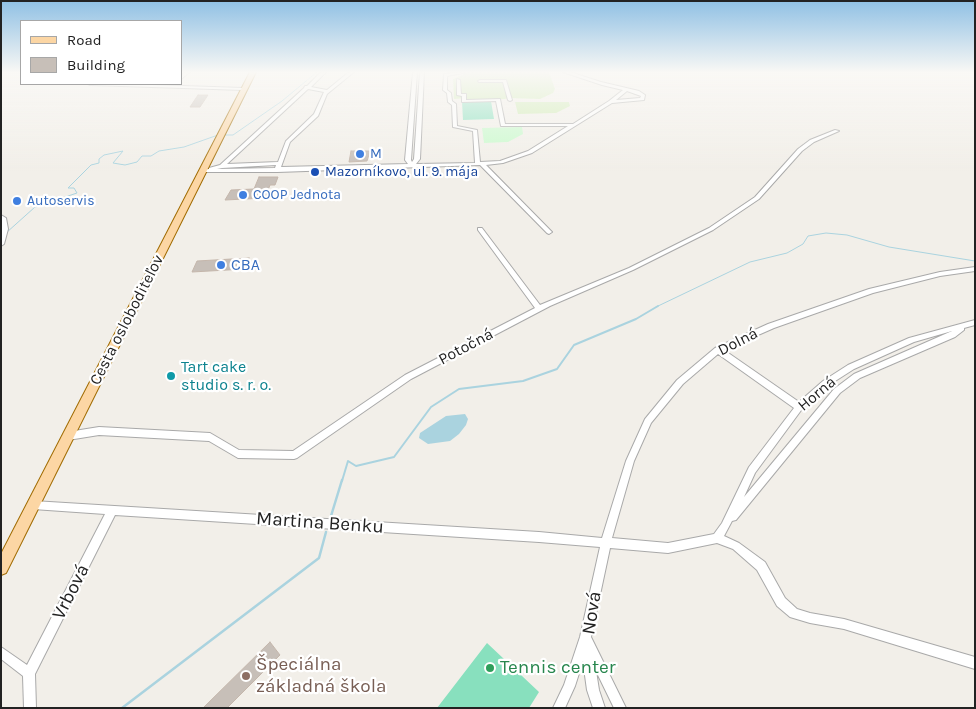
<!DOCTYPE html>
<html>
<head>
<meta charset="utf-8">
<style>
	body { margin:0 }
	#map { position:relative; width:976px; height:709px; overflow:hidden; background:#f2efe9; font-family:Karla,sans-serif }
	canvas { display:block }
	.frame { position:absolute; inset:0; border:2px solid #222; pointer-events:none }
	.legend { position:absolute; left:20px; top:20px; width:162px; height:65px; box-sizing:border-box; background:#fff; border:1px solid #a7a7a7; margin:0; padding:6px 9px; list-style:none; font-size:15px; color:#222 }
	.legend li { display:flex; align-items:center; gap:10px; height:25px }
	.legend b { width:25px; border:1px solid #a7a7a7 }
</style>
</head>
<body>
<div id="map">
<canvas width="976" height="709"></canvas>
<div class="frame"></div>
<ul class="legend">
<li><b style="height:6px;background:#fcd6a4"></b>Road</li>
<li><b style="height:14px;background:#c7bfb8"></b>Building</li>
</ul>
</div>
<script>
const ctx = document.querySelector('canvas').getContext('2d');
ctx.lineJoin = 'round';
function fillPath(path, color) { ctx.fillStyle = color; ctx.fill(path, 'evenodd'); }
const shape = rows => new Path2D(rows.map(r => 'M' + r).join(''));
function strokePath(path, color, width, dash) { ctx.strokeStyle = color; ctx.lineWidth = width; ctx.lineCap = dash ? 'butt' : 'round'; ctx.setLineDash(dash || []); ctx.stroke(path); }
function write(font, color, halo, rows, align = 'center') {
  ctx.font = font + ' Karla,sans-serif'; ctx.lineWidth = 4.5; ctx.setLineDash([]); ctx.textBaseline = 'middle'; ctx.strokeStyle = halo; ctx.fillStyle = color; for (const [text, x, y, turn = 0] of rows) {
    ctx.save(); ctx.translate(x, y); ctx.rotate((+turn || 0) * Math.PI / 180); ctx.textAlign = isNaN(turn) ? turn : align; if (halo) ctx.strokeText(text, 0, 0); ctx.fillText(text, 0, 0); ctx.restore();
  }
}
const grass = shape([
	[469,72,549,72,555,89,553,93,540,99,508,98,505,99,468,100,466,98,454,99,453,79],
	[515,102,569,102,570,106,556,113,518,114]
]);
const park = shape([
	[522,127,523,134,508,142,484,143,482,128]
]);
const pitch = shape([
	[491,101,494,119,463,120,462,102],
	[487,643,539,692,529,708,437,708]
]);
const water = shape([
	[465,414,468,419,466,425,459,434,450,441,428,444,419,438,420,433,446,416]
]);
const streamFar2 = shape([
	[223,135,233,135,282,101,317,72],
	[6,233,35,207,77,193,74,188,68,188,91,165,99,163,99,159,104,155,123,151,113,163,125,165,137,162,142,156,151,156,159,151,184,147,218,135],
	[656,307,750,262,787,253,803,244,808,236,826,233,847,235,889,247,975,261]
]);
const streamFar1 = shape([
	[342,481,348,461,356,466,394,457,431,407,459,389,523,381,557,369,574,345,636,319,658,306]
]);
const stream = shape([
	[331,516,342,480],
	[122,708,319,558,326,532]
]);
const building = shape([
	[198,95,208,95,200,107,190,107,198,95],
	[351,151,370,151,367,161,349,162,351,151],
	[259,177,278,177,275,185,270,185,265,198,225,200,231,190,254,189,259,177],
	[249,258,245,269,192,272,197,261,249,258],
	[270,642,280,655,227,708,203,708,270,642]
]);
const minor = shape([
	[185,72,190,72,181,79,181,76,185,72],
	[321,72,326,72,311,87,327,90,349,72,354,72,327,94,318,116,290,142,281,167,408,164,405,160,413,72,417,72,411,160,412,162,414,159,420,72,424,72,420,159,416,164,475,163,473,131,453,127,452,105,448,102,447,93,443,90,444,74,468,72,447,76,447,90,451,93,452,101,456,104,457,126,477,130,480,162,500,161,528,151,568,126,501,126,496,101,462,102,462,96,457,95,457,79,460,80,461,94,466,94,466,100,500,99,505,124,573,124,609,101,623,90,602,85,563,72,570,72,601,82,639,91,645,95,644,100,612,103,532,153,503,163,486,165,551,231,552,232,549,234,547,233,480,165,277,172,200,172,200,170,209,169,209,168,220,165,304,88,305,86,307,86,321,72],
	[308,89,324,92,314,114,286,141,278,162,227,164,308,89],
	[627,91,641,96,640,98,616,100,627,91],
	[276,165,275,168,217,169,222,168,276,165],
	[480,80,506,80,512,100,510,101,508,100,503,82,479,82,478,81,480,80],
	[88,84,121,84,244,88,246,89,244,90,90,85,88,84],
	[835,130,839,131,814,142,802,151,759,199,713,230,633,270,550,306,411,379,297,458,294,459,238,458,209,441,99,435,68,440,65,439,64,436,65,433,68,432,99,427,210,433,239,450,293,451,405,375,535,308,478,230,478,228,482,228,540,305,629,268,709,228,755,197,798,149,810,140,835,130],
	[1,215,6,218,8,229,4,244,1,246,1,215],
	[975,267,975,271,940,276,873,293,774,328,724,350,799,402,823,381,848,365,909,338,975,320,975,325,964,328,964,330,955,337,860,378,840,393,736,520,732,521,724,536,739,543,765,562,785,598,797,609,810,613,844,619,975,657,975,669,844,629,810,623,790,617,777,606,757,570,733,549,717,543,668,553,610,548,591,637,626,708,614,708,596,671,599,690,605,708,593,708,587,690,583,661,575,686,565,708,553,708,564,685,580,637,600,547,539,542,115,515,35,674,36,708,24,708,23,676,1,659,1,647,27,665,105,514,33,509,30,508,28,505,30,502,33,501,539,532,602,538,626,461,645,419,677,380,715,348,768,324,869,289,940,272,975,267],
	[952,331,854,374,834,389,744,497,755,473,802,409,829,385,854,369,914,342,952,331],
	[718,354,794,408,749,467,722,523,714,534,668,543,612,538,634,461,651,423,683,384,718,354]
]);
const major = shape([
	[250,72,256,72,6,573,1,575,1,554,250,72]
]);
const markers = [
	[360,154,5,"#3f7fe0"],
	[315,172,5,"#1a4fb4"],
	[243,195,5,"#3f7fe0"],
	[17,201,5,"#3f7fe0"],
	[221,265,5,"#3f7fe0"],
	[171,376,5,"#0f9aa8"],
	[490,668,5,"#2e9e5b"],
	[246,676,5,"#8d6e63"]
];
const farShopnames = [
	["M",370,154],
	["COOP Jednota",253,195],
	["Autoservis",27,201]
];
const farTransitnames = [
	["Mazorníkovo, ul. 9. mája",325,172]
];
const shopNames = [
	["CBA",231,265]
];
const streetNames = [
	["Cesta osloboditeľov",127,320,-63],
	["Dolná",738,342,-27],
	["Potočná",466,347,-28],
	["Horná",817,394,-40]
];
const cultureNames = [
	["Tart cake",181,367],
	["studio s. r. o.",181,385]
];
const nearStreetnames = [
	["Martina Benku",320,523,4],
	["Vrbová",71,592,-63],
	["Nová",592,613,-81]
];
const nearEducationnames = [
	["Špeciálna",256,665],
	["základná škola",256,687]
];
const nearLeisurenames = [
	["Tennis center",500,668]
];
fillPath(grass, '#cdebb0');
fillPath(park, '#c8facc');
fillPath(pitch, '#88e0be');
fillPath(water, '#aad3df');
strokePath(streamFar2, '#aad3df', 1);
strokePath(streamFar1, '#aad3df', 2);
strokePath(stream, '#aad3df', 2.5);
fillPath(building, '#c7bfb8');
strokePath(building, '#c4b6ab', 1);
strokePath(minor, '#a9a9a9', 2);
strokePath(major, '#a06b00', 2);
fillPath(minor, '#fff');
fillPath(major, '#fcd6a4');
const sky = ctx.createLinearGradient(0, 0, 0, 172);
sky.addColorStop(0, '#8fc0e4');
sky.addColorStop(0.42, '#f9f8f5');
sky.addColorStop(1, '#f9f8f500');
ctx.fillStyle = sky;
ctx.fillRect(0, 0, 976, 172);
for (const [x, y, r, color] of markers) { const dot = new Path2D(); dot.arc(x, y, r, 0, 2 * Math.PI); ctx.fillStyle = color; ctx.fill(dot); strokePath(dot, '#fff', 2); }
write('14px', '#366cbe', '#fff', farShopnames, 'left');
write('14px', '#164399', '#fff', farTransitnames, 'left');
write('16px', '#366cbe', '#fff', shopNames, 'left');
write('16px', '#222', '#fff', streetNames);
write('16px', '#0d838f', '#fff', cultureNames, 'left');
write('19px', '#222', '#fff', nearStreetnames);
write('19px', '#785e54', '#fff', nearEducationnames, 'left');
write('19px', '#27864d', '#fff', nearLeisurenames, 'left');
</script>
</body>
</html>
